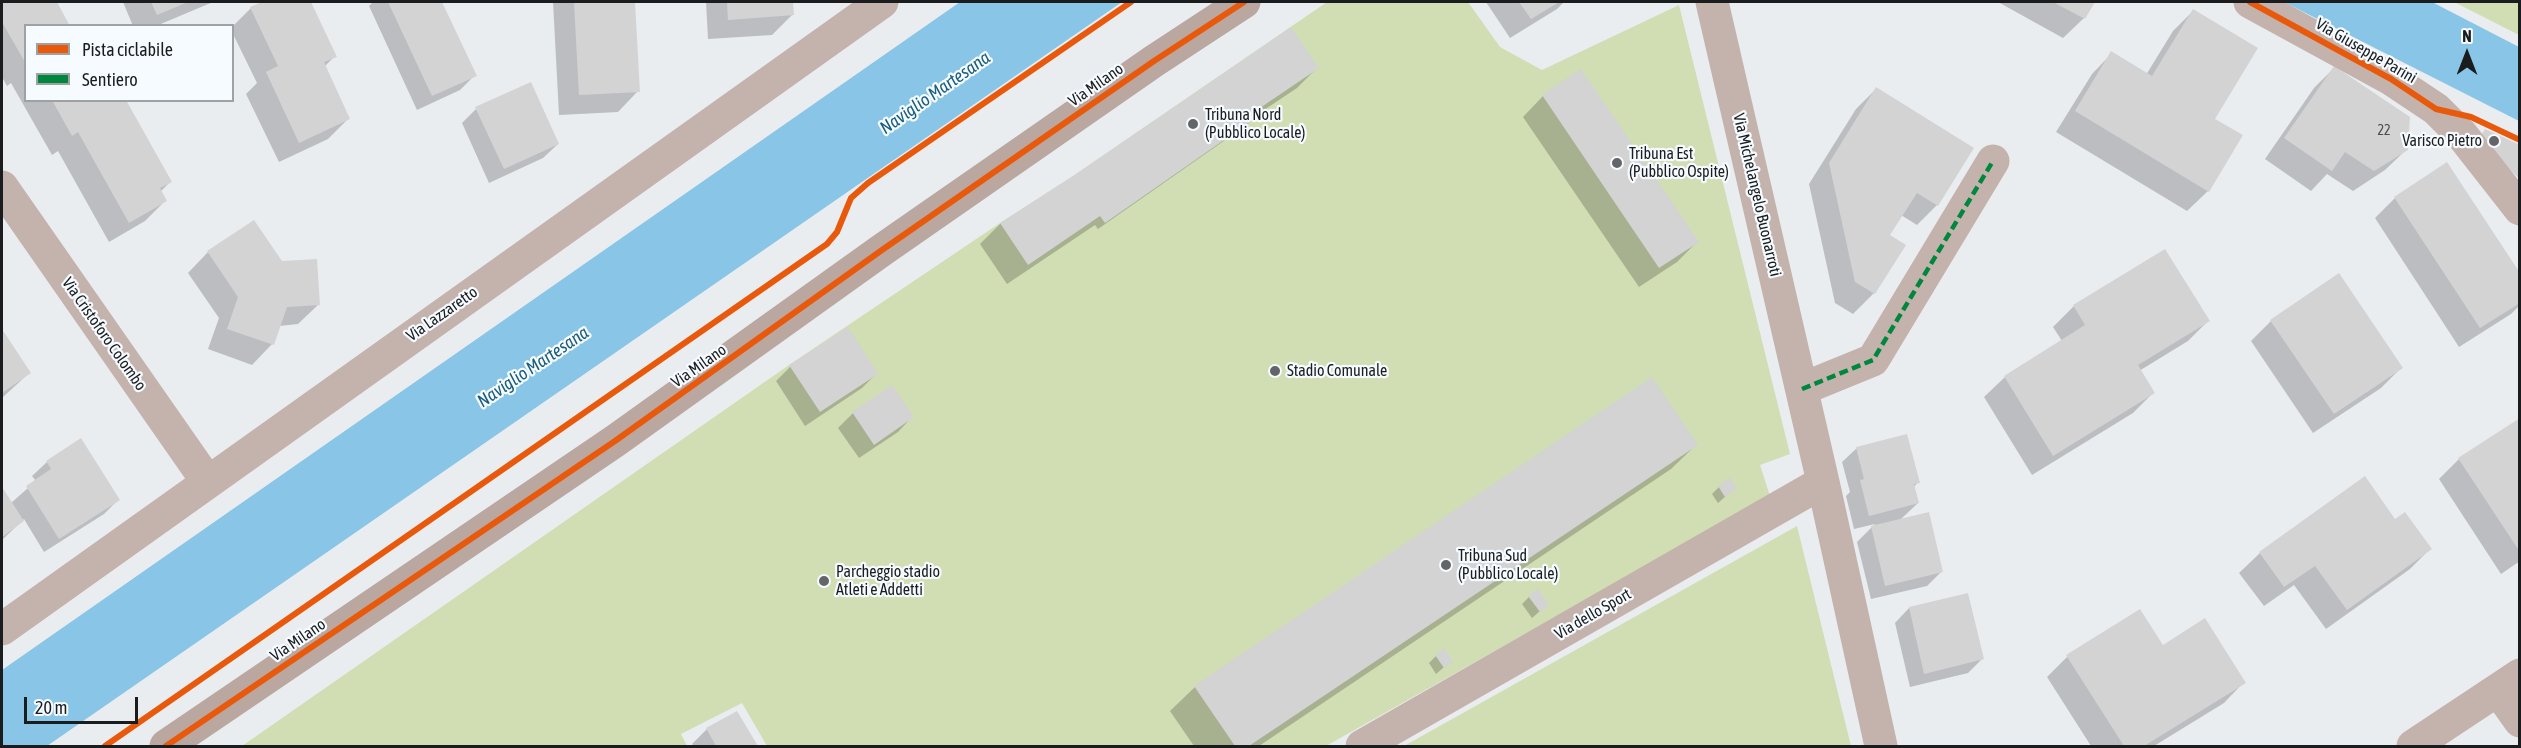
<!DOCTYPE html>
<html>
<head>
<meta charset="utf-8">
<style>
	body { margin:0 }
	#map { position:relative; width:2521px; height:748px; overflow:hidden; background:#eaedf0; font-family:"Asap Condensed",sans-serif }
	canvas { display:block }
	.frame { position:absolute; inset:0; border:3px solid #1a1c1e; pointer-events:none }
	.legend { position:absolute; left:24px; top:24px; width:210px; height:78px; box-sizing:border-box; background:#f5fbff; border:2px solid #9da2a5; margin:0; padding:8px 10px; list-style:none; font-size:18px; color:#1a1c1e }
	.legend li { display:flex; align-items:center; gap:12px; height:30px }
	.legend b { width:30px; border:2px solid #9da2a5 }
	.north { position:absolute; left:2437px; top:24px; width:60px; height:60px; -webkit-text-stroke:4px #f5fbff; paint-order:stroke; rotate:0deg; font-size:16px; font-weight:700; line-height:24px; text-align:center; color:#1a1c1e }
	.north::after { content:''; display:block; margin:auto; width:21px; height:27px; background:#1a1c1e; clip-path:polygon(50% 0,100% 100%,50% 72%,0 100%) }
	.scale { position:absolute; left:24px; top:697px; width:114px; height:27px; box-sizing:border-box; border:3px solid #1a1c1e; border-top:0; padding-left:8px; font-size:18px; line-height:21px; white-space:nowrap; color:#1a1c1e; -webkit-text-stroke:4px #f5fbff; paint-order:stroke }
</style>
</head>
<body>
<div id="map">
<canvas width="2521" height="748"></canvas>
<div class="frame"></div>
<ul class="legend">
<li><b style="height:8px;background:#e8590c"></b>Pista ciclabile</li>
<li><b style="height:8px;background:#00873e"></b>Sentiero</li>
</ul>
<div class="north">N</div>
<div class="scale">20 m</div>
</div>
<script>
const ctx = document.querySelector('canvas').getContext('2d');
ctx.lineJoin = 'round';
function fillPath(path, color) { ctx.fillStyle = color; ctx.fill(path, 'evenodd'); }
const shape = rows => new Path2D(rows.map(r => 'M' + r).join(''));
function strokePath(path, color, width, dash) { ctx.strokeStyle = color; ctx.lineWidth = width; ctx.lineCap = dash ? 'butt' : 'round'; ctx.setLineDash(dash || []); ctx.stroke(path); }
function write(font, color, halo, rows, align = 'center') {
  ctx.font = font + ' "Asap Condensed",sans-serif'; ctx.lineWidth = 4.5; ctx.setLineDash([]); ctx.textBaseline = 'middle'; ctx.strokeStyle = halo; ctx.fillStyle = color; for (const [text, x, y, turn = 0] of rows) {
    ctx.save(); ctx.translate(x, y); ctx.rotate((+turn || 0) * Math.PI / 180); ctx.textAlign = isNaN(turn) ? turn : align; if (halo) ctx.strokeText(text, 0, 0); ctx.fillText(text, 0, 0); ctx.restore();
  }
}
const green = shape([
	[1327,2,1468,2,1500,47,1542,70,1679,5,1790,454,1760,465,1770,496,1326,746,767,746,742,703,681,734,687,746,242,746,789,365,1000,223,1073,176],
	[2454,2,2519,2,2519,35],
	[1797,526,1851,746,1404,746]
]);
const water = shape([
	[960,2,1122,2,47,746,2,746,2,670],
	[2284,2,2432,2,2519,47,2519,121]
]);
const shadow = shape([
	[2,2,55,2,69,26,26,26,26,100,116,100,170,182,160,192,165,201,145,221,109,242,58,151,52,155,11,83,7,86,2,77],
	[123,2,213,2,156,26,133,26],
	[266,2,309,2,335,56,324,67,349,118,328,139,279,162,246,94,257,83,232,32,232,27,251,8],
	[373,2,440,2,475,75,460,90,417,110,369,6],
	[553,2,634,2,638,91,618,112,559,115],
	[706,2,791,2,792,15,772,35,708,39],
	[1486,2,1564,2,1557,9,1510,38],
	[1998,2,2093,2,2084,18,2063,38],
	[2193,11,2213,119,2208,191,2187,211,2056,132,2092,74,2112,53,2146,75,2173,31],
	[1317,68,1297,88,1255,116,1248,124,1098,229,1095,225,1007,284,980,244,1000,224,1073,178],
	[2334,68,2406,150,2385,170,2353,191,2327,174,2311,191,2265,159,2314,88],
	[1876,89,1937,205,1917,225,1901,215,1888,236,1903,245,1874,293,1853,314,1835,303,1809,184,1856,109],
	[1543,96,1697,242,1677,262,1639,287,1523,117],
	[476,109,558,144,543,158,489,183,462,123],
	[2395,198,2520,275,2520,305,2511,314,2459,347,2375,218],
	[253,222,281,263,319,304,298,324,279,326,272,344,252,365,208,349,219,318,188,273,208,252],
	[2164,251,2208,321,2188,341,2139,371,2153,393,2133,413,2032,475,1984,397,2005,377,2062,341,2053,327,2074,306],
	[2271,321,2401,368,2381,388,2313,433,2251,341],
	[847,329,876,374,862,388,805,426,776,381,790,367],
	[2,331,29,373,2,398],
	[891,387,912,417,898,432,859,458,838,428,852,414],
	[2520,420,2520,561,2501,574,2439,479,2459,459],
	[1696,445,1671,469,1259,746,1194,746,1170,711,1195,687],
	[1857,448,1918,482,1914,487,1918,503,1900,520,1942,571,1927,586,1871,599,1857,542,1875,524,1854,529,1846,496,1850,492,1842,462],
	[47,462,118,500,104,514,44,552,24,519,2,540,2,490,11,503,36,481,32,476],
	[2364,479,2395,521,2430,549,2410,569,2326,629,2294,585,2264,606,2239,573,2260,553],
	[1719,487,1735,488,1718,503,1712,494],
	[1529,597,1547,605,1532,618,1522,604],
	[1909,608,1982,659,1968,673,1910,687,1895,623],
	[2140,611,2162,647,2244,682,2224,703,2154,746,2091,746,2047,677,2067,657],
	[1436,656,1451,661,1436,674,1429,663],
	[737,713,756,746,694,746,692,744,707,729]
]);
const building = shape([
	[2,2,57,2,70,26,26,26,26,64,2,22],
	[151,2,188,2,157,15],
	[262,2,311,2,337,57,324,62,350,119,299,143,266,72,278,66,250,7],
	[388,2,442,2,477,76,432,96],
	[574,2,635,2,640,92,579,95],
	[727,2,793,2,794,15,728,20],
	[1519,2,1559,2,1531,19],
	[2053,2,2095,2,2085,19],
	[2193,9,2258,48,2215,119,2243,135,2209,192,2075,111,2111,51,2152,76],
	[1291,27,1319,68,1254,112,1257,117,1105,223,1100,216,1028,265,1000,223,1073,176],
	[2334,66,2410,117,2408,150,2374,171,2345,152,2332,171,2284,138],
	[1581,69,1699,242,1659,268,1542,95],
	[531,82,559,144,504,169,475,107],
	[1876,87,1974,148,1938,206,1917,193,1890,235,1906,245,1875,294,1855,282,1829,163],
	[52,100,126,100,172,182,160,188,167,201,129,223,78,132,72,136],
	[2485,129,2520,145,2520,179,2477,142],
	[2447,162,2520,273,2520,303,2480,328,2394,197],
	[254,220,282,261,317,259,320,305,287,307,274,345,227,329,238,297,207,251],
	[2165,249,2210,321,2138,365,2155,393,2053,456,2004,376,2085,325,2073,305],
	[2339,273,2403,368,2334,414,2270,320],
	[848,327,878,374,820,412,789,365],
	[2,329,31,373,2,393],
	[1652,377,1698,445,1249,746,1235,746,1194,686],
	[892,385,914,417,874,445,852,412],
	[2520,418,2520,552,2458,458],
	[1907,434,1920,483,1914,484,1919,503,1869,516,1860,480,1864,479,1856,447],
	[81,438,120,500,59,539,26,486,51,469,46,461],
	[2365,476,2395,519,2405,512,2432,549,2347,610,2315,566,2284,587,2259,552],
	[1730,478,1737,489,1725,497,1718,486],
	[2,487,24,521,2,537],
	[1929,512,1943,572,1885,586,1871,526],
	[1538,589,1549,605,1540,612,1528,596],
	[1968,593,1984,659,1924,674,1909,607],
	[2140,609,2163,645,2205,618,2246,683,2144,746,2124,746,2066,655],
	[1444,648,1453,662,1444,668,1435,655],
	[737,711,758,746,716,746,706,728]
]);
const street = shape([
	[1712,2,1823,482,1881,746],
	[2250,2,2391,79,2436,109,2462,135,2520,209],
	[2,187,207,481],
	[1802,389,1873,360,1993,161],
	[2,629,882,2],
	[2498,690,2520,721],
	[1362,746,1823,482],
	[2413,746,2520,675]
]);
const secondary = shape([
	[166,746,615,441,882,250,1154,61,1244,2]
]);
const quiet = shape([
	[1802,389,1873,360,1993,161]
]);
const cycleway = shape([
	[2250,2,2391,79,2436,109,2471,117,2520,140],
	[105,746,827,244,837,232,851,198,868,183,1131,2],
	[166,746,615,441,882,250,1154,61,1244,2]
]);
const markers = [
	[1193,124,6,"#636568"],
	[2494,141,6,"#636568"],
	[1617,163,6,"#636568"],
	[1275,371,6,"#636568"],
	[1446,565,6,"#636568"],
	[824,581,6,"#636568"]
];
const numberNames = [
	["22",2384,131]
];
const streetNames = [
	["Via Giuseppe Parini",2366,51,30],
	["Via Milano",1096,85,-35],
	["Via Michelangelo Buonarroti",1757,195,77],
	["Via Lazzaretto",442,314,-35],
	["Via Cristoforo Colombo",104,334,55],
	["Via Milano",699,366,-35],
	["Via dello Sport",1593,614,-30],
	["Via Milano",298,640,-34]
];
const poiNames = [
	["Tribuna Nord",1205,115],
	["(Pubblico Locale)",1205,133],
	["Varisco Pietro",2482,141,"right"],
	["Tribuna Est",1629,154],
	["(Pubblico Ospite)",1629,172],
	["Stadio Comunale",1287,371],
	["Tribuna Sud",1458,556],
	["(Pubblico Locale)",1458,574],
	["Parcheggio stadio",836,572],
	["Atleti e Addetti",836,590]
];
const waterNames = [
	["Naviglio Martesana",935,93,-35],
	["Naviglio Martesana",533,367,-34]
];
fillPath(green, '#d1ddb3');
fillPath(water, '#88c5e7');
fillPath(shadow, '#0003');
fillPath(building, '#d3d3d4');
strokePath(street, '#c4b3ad', 33);
strokePath(secondary, '#baa7a0', 33);
strokePath(quiet, '#00873e', 4.5, [9, 4.5]);
strokePath(cycleway, '#e8590c', 6);
for (const [x, y, r, color] of markers) { const dot = new Path2D(); dot.arc(x, y, r, 0, 2 * Math.PI); ctx.fillStyle = color; ctx.fill(dot); strokePath(dot, '#f5fbff', 2); }
write('14px', '#4a4c4e', null, numberNames);
write('16px', '#1a1c1e', '#f5fbff', streetNames);
write('16px', '#1a1c1e', '#f5fbff', poiNames, 'left');
write('italic 18px', '#1a5c7c', '#f5fbff', waterNames);
</script>
</body>
</html>
